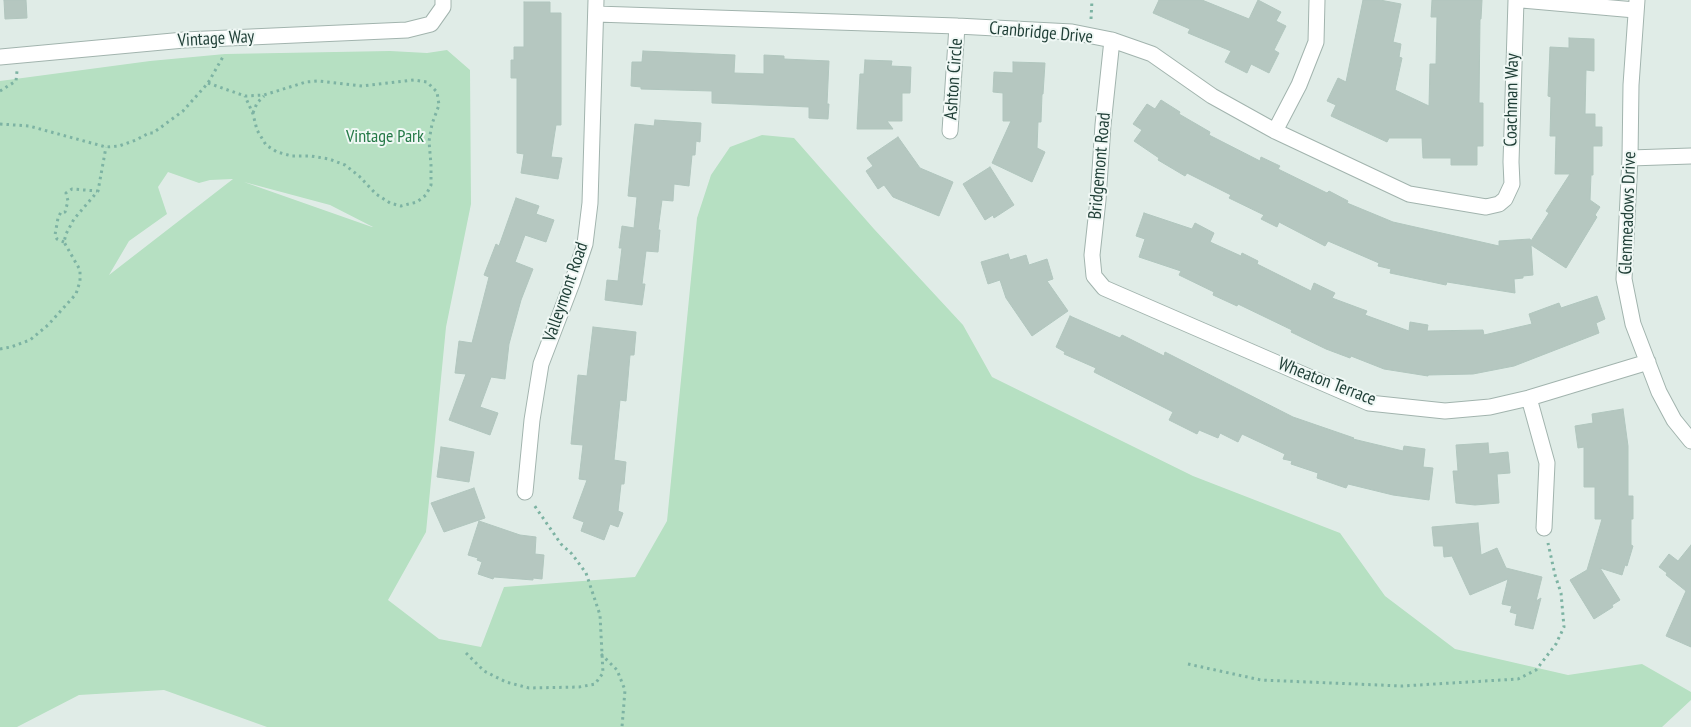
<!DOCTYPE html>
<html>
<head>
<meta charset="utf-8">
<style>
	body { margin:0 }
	canvas { display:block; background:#e0ece7 }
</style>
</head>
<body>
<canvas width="1691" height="727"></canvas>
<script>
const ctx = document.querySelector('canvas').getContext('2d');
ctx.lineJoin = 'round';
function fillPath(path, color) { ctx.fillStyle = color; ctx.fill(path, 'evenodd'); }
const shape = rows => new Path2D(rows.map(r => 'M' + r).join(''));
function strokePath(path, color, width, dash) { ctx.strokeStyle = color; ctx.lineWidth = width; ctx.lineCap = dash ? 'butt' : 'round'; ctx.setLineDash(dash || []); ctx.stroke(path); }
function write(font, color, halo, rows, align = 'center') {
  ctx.font = font + ' "PT Sans Narrow",sans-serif'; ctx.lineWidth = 4; ctx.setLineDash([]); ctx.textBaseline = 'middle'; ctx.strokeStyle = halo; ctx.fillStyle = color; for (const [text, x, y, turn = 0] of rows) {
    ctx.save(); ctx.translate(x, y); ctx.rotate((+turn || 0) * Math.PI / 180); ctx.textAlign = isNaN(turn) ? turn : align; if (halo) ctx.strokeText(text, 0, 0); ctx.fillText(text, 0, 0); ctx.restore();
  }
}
const green = shape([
	[447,50,470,70,471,204,446,327,426,532,388,600,439,639,481,647,504,587,635,577,667,521,697,218,711,175,730,147,762,135,794,138,874,229,963,325,992,377,1193,476,1340,533,1385,596,1455,649,1568,675,1642,664,1691,692,1691,700,1662,727,267,727,164,690,79,695,17,727,0,727,0,81,150,61,225,54,390,51,427,53],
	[168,172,199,183,210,180,233,179,109,275,129,241,167,214,158,187],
	[244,182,330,205,373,227,372,227]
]);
const building = shape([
	[4,0,26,0,27,18,5,19,4,0],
	[1159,0,1202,0,1249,19,1258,0,1281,12,1276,21,1286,26,1274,50,1279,53,1269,73,1251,64,1247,73,1225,62,1231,51,1188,33,1190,29,1153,13,1159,0],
	[1363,0,1380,0,1401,4,1393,42,1401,44,1399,57,1402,58,1395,90,1429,106,1430,64,1436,64,1437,17,1431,17,1432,0,1482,0,1481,19,1480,19,1479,103,1483,103,1483,146,1477,146,1477,165,1451,165,1451,158,1423,158,1422,138,1389,138,1387,142,1331,116,1336,105,1327,101,1338,78,1346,82,1363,0],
	[524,2,550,2,550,13,561,13,561,125,556,125,551,157,562,158,558,179,521,173,524,154,517,153,517,78,511,78,511,60,514,60,514,47,524,47,524,2],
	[1569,38,1594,39,1594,71,1586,70,1585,114,1595,114,1595,127,1602,127,1602,146,1593,146,1593,175,1591,175,1590,200,1600,207,1595,215,1597,217,1566,268,1531,245,1533,275,1523,276,1523,278,1514,279,1515,293,1447,282,1446,285,1390,273,1391,269,1378,266,1379,263,1328,241,1325,246,1279,222,1277,227,1261,219,1264,215,1229,198,1231,195,1187,173,1185,176,1158,160,1159,158,1134,141,1142,130,1133,124,1147,104,1155,109,1161,100,1180,112,1179,114,1210,132,1209,135,1260,161,1261,157,1280,166,1278,169,1327,193,1329,191,1348,201,1347,203,1393,222,1499,246,1499,241,1530,239,1531,241,1549,213,1546,211,1570,174,1555,174,1556,136,1550,136,1551,97,1548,96,1550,47,1569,48,1569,38],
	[643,51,735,55,734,73,764,74,764,55,784,56,784,59,829,61,827,104,829,104,828,119,809,118,809,107,712,103,712,91,641,89,641,87,631,86,632,62,642,62,643,51],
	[865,60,892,61,891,66,911,67,910,93,902,93,902,121,887,121,893,129,857,129,860,74,864,74,865,60],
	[1013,62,1045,63,1043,94,1042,94,1041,122,1038,122,1037,148,1045,152,1032,182,992,163,1011,121,1003,121,1003,93,993,92,994,72,1013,73,1013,62],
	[655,120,701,123,700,142,696,141,695,155,692,155,689,186,674,184,673,201,662,200,658,230,660,230,658,252,646,251,642,284,645,284,642,305,605,300,607,280,618,281,622,248,619,248,622,226,634,228,637,197,628,196,635,124,654,126,655,120],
	[898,137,920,168,953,182,939,216,893,197,884,185,878,189,866,171,873,166,867,158,898,137],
	[990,167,1014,205,994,218,993,215,985,220,963,184,990,167],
	[516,198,539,206,536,214,554,220,546,242,525,235,515,262,533,269,521,300,509,344,505,379,491,377,480,407,498,413,490,435,449,420,466,374,455,373,459,341,472,343,489,277,484,275,496,244,499,246,516,198],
	[1144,213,1192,229,1195,223,1214,233,1210,242,1241,256,1242,253,1258,261,1257,264,1311,291,1314,283,1335,293,1332,298,1367,311,1365,315,1409,331,1410,322,1428,325,1427,331,1483,330,1484,335,1532,324,1529,314,1559,303,1561,308,1597,296,1605,319,1596,323,1599,333,1514,366,1473,374,1428,375,1428,376,1384,369,1351,356,1350,358,1326,349,1291,332,1292,330,1238,304,1237,306,1213,295,1214,292,1179,275,1181,271,1139,257,1145,239,1136,236,1144,213],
	[1008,254,1010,260,1026,255,1029,265,1047,259,1053,279,1047,281,1068,311,1032,336,1006,298,1000,280,988,284,981,262,1008,254],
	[1070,316,1120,338,1122,335,1164,356,1165,352,1293,417,1354,438,1353,439,1403,451,1404,446,1425,449,1423,467,1433,468,1429,500,1393,495,1348,484,1346,488,1317,478,1318,473,1291,464,1292,461,1283,459,1285,454,1242,434,1238,442,1220,433,1218,438,1199,430,1197,434,1169,420,1173,412,1094,372,1096,368,1064,354,1065,352,1056,347,1070,316],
	[593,327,636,332,634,355,630,355,626,401,620,400,614,460,626,462,624,484,621,484,618,511,623,513,618,527,610,524,604,540,581,531,584,522,573,518,587,480,579,479,583,445,571,444,578,375,587,376,593,327],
	[1623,409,1628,446,1628,496,1633,496,1633,519,1631,519,1631,545,1633,546,1627,566,1625,565,1622,575,1600,568,1620,600,1612,605,1613,607,1594,619,1570,580,1587,570,1602,519,1595,519,1595,487,1584,487,1584,447,1578,448,1575,426,1593,423,1592,414,1623,409],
	[1488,443,1489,454,1508,452,1510,473,1497,474,1499,503,1475,505,1456,503,1453,471,1458,471,1456,445,1488,443],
	[441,447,474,452,469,482,437,477,441,447],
	[474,488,485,518,444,532,431,503,474,488],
	[479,521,520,535,536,537,535,554,544,555,542,579,533,578,533,580,494,577,493,579,478,574,482,562,477,560,478,558,468,555,479,521],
	[1478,523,1481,555,1497,548,1506,568,1542,577,1536,601,1541,598,1533,629,1515,625,1517,614,1510,612,1512,606,1502,604,1508,579,1470,595,1452,556,1444,557,1443,546,1434,546,1432,527,1478,523],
	[1691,545,1691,647,1666,636,1686,591,1666,575,1667,573,1659,567,1669,554,1678,561,1691,545]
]);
const path = shape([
	[1091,19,1092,0],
	[208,83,245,96,264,95,306,82,318,81,362,86,414,80,427,82,437,92,439,105,432,124,429,141,431,165,431,185,426,195,417,202,401,206,390,203,376,194,359,176,345,165,329,159,311,156,292,156,277,152,266,145,257,130,253,114,245,96],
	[0,91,16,81,17,71],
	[253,113,257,103,264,96],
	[0,124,29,126,106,147,119,146,136,140,149,133,153,133,183,111,208,83,224,55],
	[64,242,57,239,55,235,58,218,61,212,65,212,68,201,66,193,72,189,97,191],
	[0,349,11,347,30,340,48,325,76,294,80,281,80,270,64,242,66,234,74,219,98,191,106,147],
	[466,653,484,671,506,682,529,688,579,687,595,684,603,673,600,615,586,573,572,554,561,544,534,505],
	[601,654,617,670,625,690,622,727],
	[1188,664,1261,680,1402,686,1518,679,1536,670,1556,644,1564,627,1561,593,1555,575,1548,543]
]);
const minor = shape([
	[1522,0,1635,10],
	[1637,0,1631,85,1630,158,1624,279,1633,324,1659,392,1674,420,1691,441],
	[596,14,957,26,1072,32,1112,40,1152,54,1212,96,1275,131,1409,194,1486,207,1499,204,1505,199,1512,184,1511,162,1516,0],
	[1112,40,1103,125,1098,200,1092,255,1094,276,1104,288,1369,403,1445,411,1490,407,1529,398,1648,362],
	[0,57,184,40,407,30,431,24,443,7,443,0],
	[950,131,957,26],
	[1275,131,1299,85,1316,42,1317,0],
	[1630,158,1691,156],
	[1529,398,1547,463,1544,528],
	[525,492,532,420,541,364,572,283,585,244,590,203,596,0]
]);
const streetNames = [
	["Cranbridge Drive",1041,33,5],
	["Vintage Way",216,39,-3],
	["Ashton Circle",954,79,-86],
	["Coachman Way",1512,100,-89],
	["Bridgemont Road",1100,166,-85],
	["Glenmeadows Drive",1628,213,-88],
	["Valleymont Road",566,292,-71],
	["Wheaton Terrace",1327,382,21]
];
const parkNames = [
	["Vintage Park",385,137]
];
fillPath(green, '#b6e0c2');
fillPath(building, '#b5c7c0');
strokePath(building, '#b1c6be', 1);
strokePath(minor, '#a2b4ae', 17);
strokePath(path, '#7db3a3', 3, [2.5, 4]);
strokePath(minor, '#fff', 15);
write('18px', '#1f3e36', '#f0f8f5', streetNames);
write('18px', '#257947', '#f0f8f5', parkNames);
</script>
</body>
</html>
